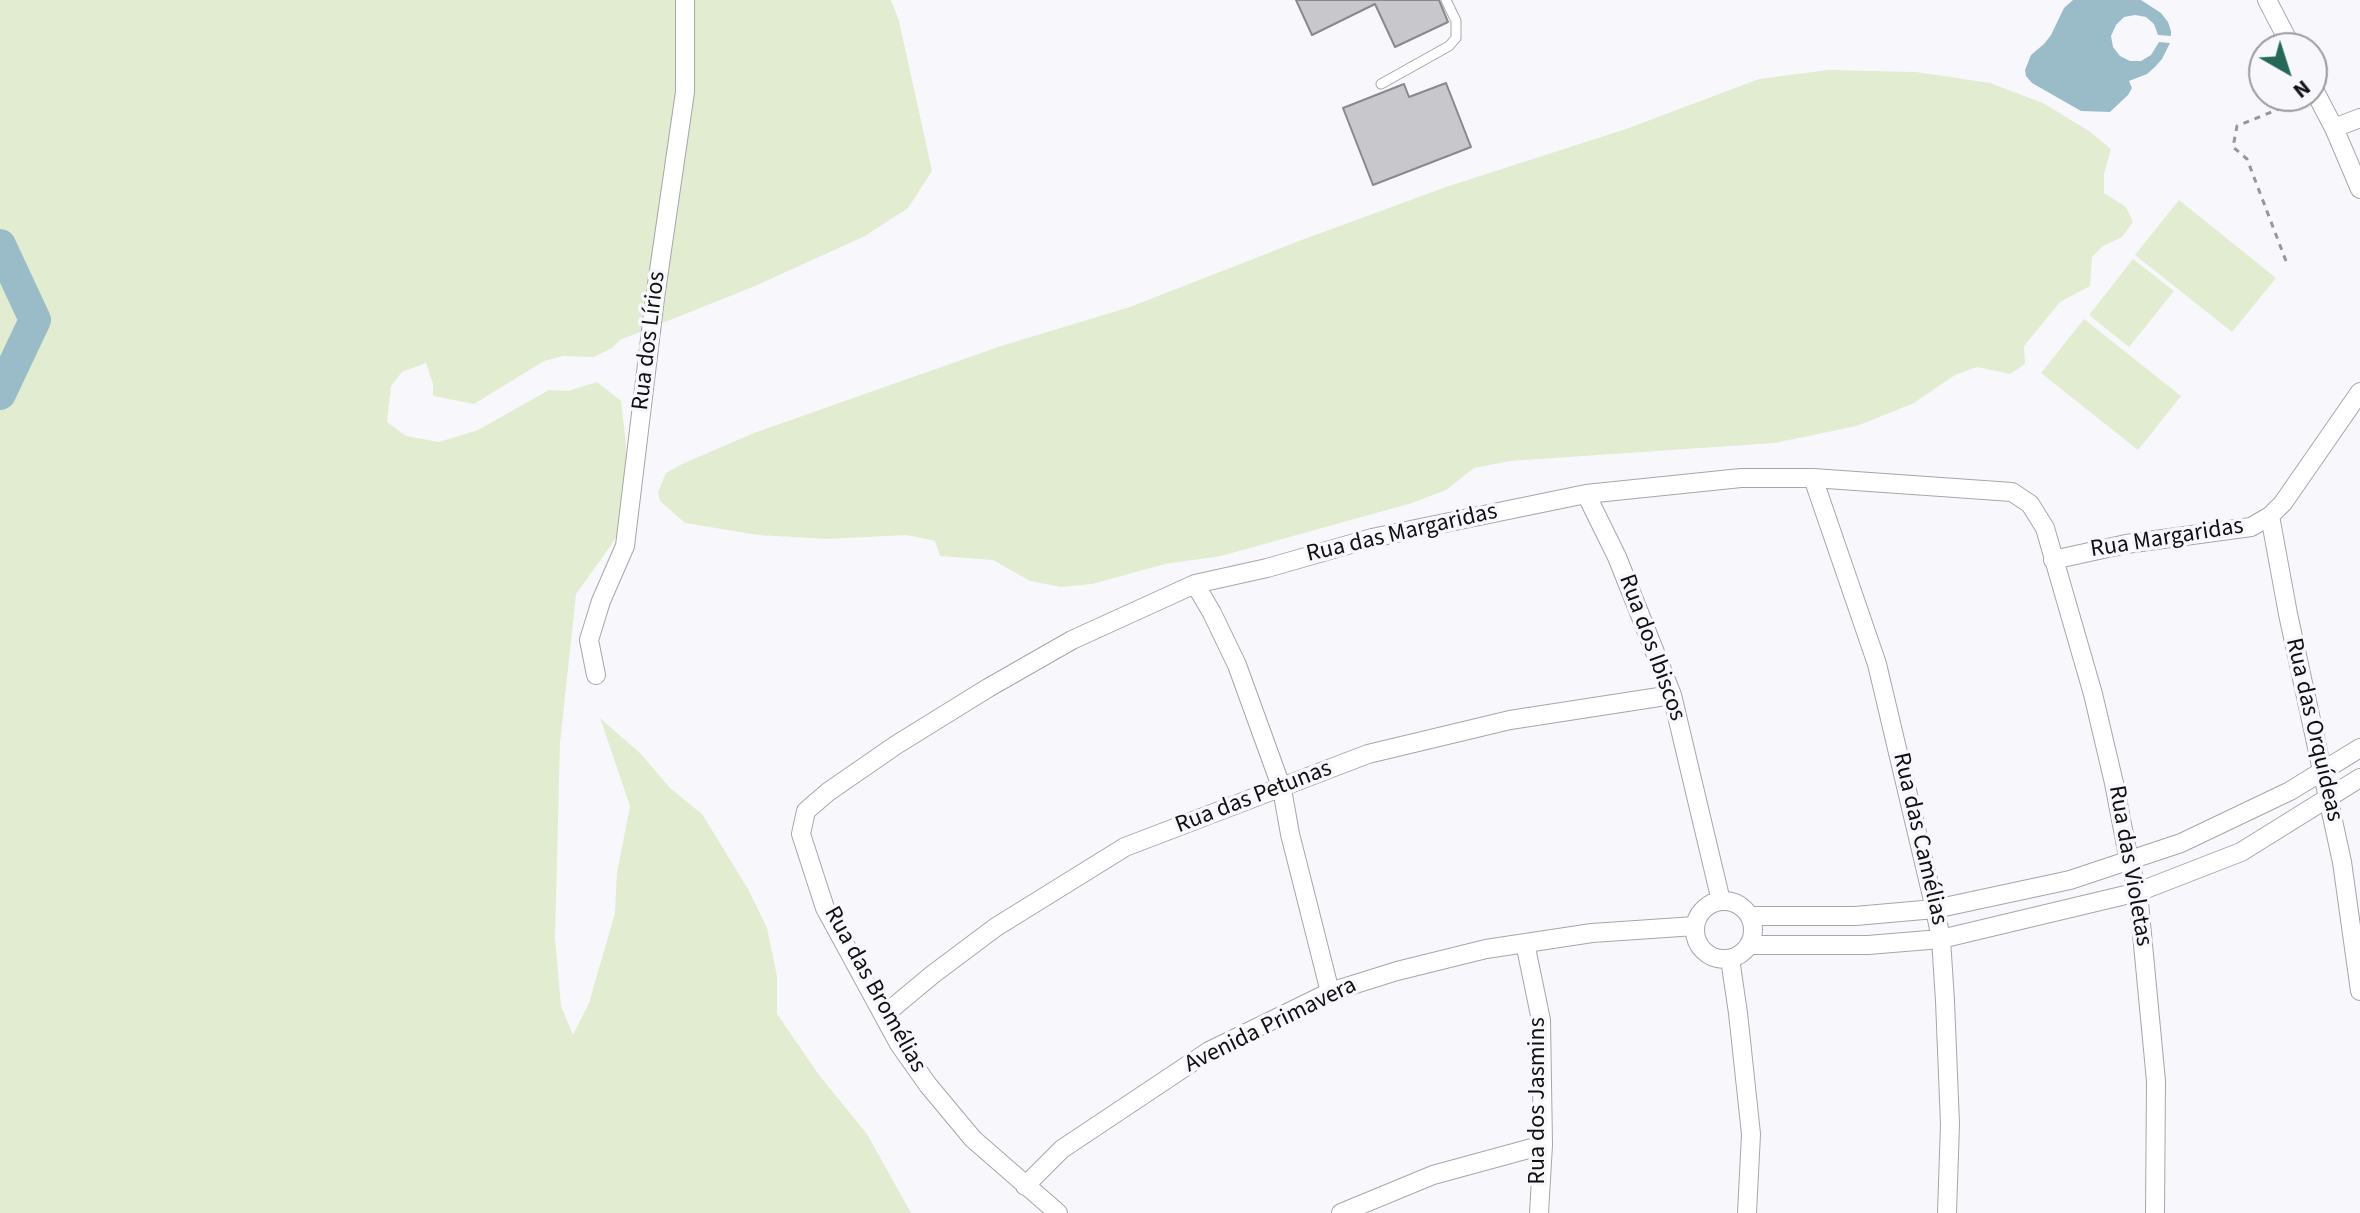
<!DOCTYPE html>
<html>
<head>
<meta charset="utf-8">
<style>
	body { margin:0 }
	#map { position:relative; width:2360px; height:1213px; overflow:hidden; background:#f8f8fc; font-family:"Source Sans 3",sans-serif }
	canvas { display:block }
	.north { position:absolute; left:2248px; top:32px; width:80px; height:80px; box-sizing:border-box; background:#f8f8fc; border:2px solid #9b9b9e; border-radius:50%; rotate:141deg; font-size:22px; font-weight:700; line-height:32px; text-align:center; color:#100f11 }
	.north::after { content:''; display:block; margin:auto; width:28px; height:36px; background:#256859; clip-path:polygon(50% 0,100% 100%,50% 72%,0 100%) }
</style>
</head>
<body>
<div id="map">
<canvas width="2360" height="1213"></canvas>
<div class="north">N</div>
</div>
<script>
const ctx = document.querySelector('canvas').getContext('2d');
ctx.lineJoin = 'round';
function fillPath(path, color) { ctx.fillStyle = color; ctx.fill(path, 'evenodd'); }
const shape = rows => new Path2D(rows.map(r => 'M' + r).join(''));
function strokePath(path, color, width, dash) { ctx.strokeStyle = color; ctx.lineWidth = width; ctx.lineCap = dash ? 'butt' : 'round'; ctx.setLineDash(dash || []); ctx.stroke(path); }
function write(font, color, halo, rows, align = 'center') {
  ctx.font = font + ' "Source Sans 3",sans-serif'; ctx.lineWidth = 7; ctx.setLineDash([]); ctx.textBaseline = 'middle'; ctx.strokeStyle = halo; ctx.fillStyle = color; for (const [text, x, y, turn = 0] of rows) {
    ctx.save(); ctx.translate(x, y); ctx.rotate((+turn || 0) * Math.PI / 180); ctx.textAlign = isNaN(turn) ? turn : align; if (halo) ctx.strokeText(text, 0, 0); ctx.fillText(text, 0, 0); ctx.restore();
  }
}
const green = shape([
	[0,0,891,0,899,21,932,171,908,208,865,236,755,286,620,340,612,348,594,357,563,356,544,361,474,404,433,396,433,384,426,363,402,372,391,386,387,422,406,436,439,442,478,430,549,390,568,391,597,382,621,401,626,444,626,518,614,541,576,594,560,743,555,938,561,1006,573,1035,589,1003,615,913,617,873,630,806,600,718,641,754,670,788,702,814,748,889,767,928,777,976,777,1014,819,1075,867,1134,911,1213,0,1213],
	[1828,70,1916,72,1990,83,2043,103,2089,131,2111,149,2104,174,2104,193,2126,207,2133,222,2122,237,2103,246,2092,257,2090,286,2060,302,2024,346,2025,364,2010,374,1977,367,1955,375,1914,403,1857,426,1774,443,1510,461,1474,468,1446,490,1412,503,1221,556,1165,564,1092,584,1061,587,1030,581,993,560,940,556,935,541,907,535,827,539,758,535,685,523,660,501,658,492,666,473,682,464,754,433,1001,346,1130,307,1299,241,1446,187,1626,129,1759,79],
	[2179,200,2276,278,2232,332,2135,255],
	[2133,259,2174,291,2129,347,2089,315],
	[2084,319,2181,396,2138,450,2041,373]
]);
const water = shape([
	[2073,0,2141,0,2161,13,2168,22,2171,31,2171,36,2158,35,2154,24,2146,17,2135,15,2124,17,2116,25,2111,36,2113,47,2120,56,2130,61,2141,61,2151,55,2159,42,2170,43,2162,59,2155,67,2147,74,2129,81,2132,88,2128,95,2110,112,2081,111,2032,83,2026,76,2025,70,2031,55,2044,44,2051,35,2064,8]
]);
const river = shape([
	[0,245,35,320,0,394]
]);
const building = shape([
	[1296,0,1439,0,1448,22,1395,47,1375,4,1312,35,1296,0],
	[1446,83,1471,147,1373,185,1343,108,1404,84,1409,97,1446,83]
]);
const path = shape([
	[2286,261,2247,159,2233,147,2237,126,2286,106]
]);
const lane = shape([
	[1381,84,1449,46,1456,38,1456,21,1446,0]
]);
const street = shape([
	[2267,0,2292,48],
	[2312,86,2334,128,2360,189],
	[2334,128,2360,118],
	[1813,478,1877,664,1935,909,1941,939,1945,1001,1950,1124,1947,1213],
	[1586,494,1617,557,1672,695,1721,901],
	[2270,516,2288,614,2342,862,2360,991],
	[2053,560,2126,544,2251,527,2270,516,2283,503,2360,392],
	[1195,584,1212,613,1237,665,1282,789,1290,834,1330,992],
	[596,675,589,640,601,601,625,546,655,298,685,92,685,0],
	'1695 930a29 29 0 1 1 58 0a29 29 0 1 1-58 0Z',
	[1751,916,1855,916,1935,909,2070,880,2181,843,2290,791,2360,748],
	[1525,943,1541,1020,1543,1145,1539,1213],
	[1750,945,1868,945,1941,939,2138,892,2241,852,2360,778],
	[1730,959,1738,1013,1751,1134,1747,1213],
	[884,1015,932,975,996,927,1125,847,1368,754,1510,720,1672,695],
	[1025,1186,1062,1149,1209,1051,1330,992,1397,971,1486,949,1592,933,1695,926],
	[1058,1213,973,1139,928,1085,899,1044,825,908,801,834,806,811,828,792,896,745,988,688,1072,640,1195,584,1267,568,1372,538,1586,494,1741,478,1813,478,2012,492,2030,504,2045,528,2093,694,2114,783,2129,861,2138,892,2156,1081,2155,1213],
	[1341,1213,1433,1175,1543,1145]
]);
const streetNames = [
	["Rua dos Lírios",650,341,-83],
	["Rua das Margaridas",1402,534,-13],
	["Rua Margaridas",2167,539,-9],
	["Rua dos Ibiscos",1651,648,70],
	["Rua das Orquídeas",2313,730,77],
	["Rua das Petunas",1254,798,-21],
	["Rua das Camélias",1919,839,77],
	["Rua das Violetas",2129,866,80],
	["Rua das Bromélias",874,990,61],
	["Avenida Primavera",1271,1026,-26],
	["Rua dos Jasmins",1539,1101,-90]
];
fillPath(green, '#e2ecd1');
fillPath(water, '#9abcc9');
strokePath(river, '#9abcc9', 32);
fillPath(building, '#c8c8cc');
strokePath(building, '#89898d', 2);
strokePath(lane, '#a6a6aa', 11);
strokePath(street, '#a6a6aa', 20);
strokePath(path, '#97969a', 3, [6, 6]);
strokePath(lane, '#fff', 9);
strokePath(street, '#fff', 18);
write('24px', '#100f11', '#f8f8fc', streetNames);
</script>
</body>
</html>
